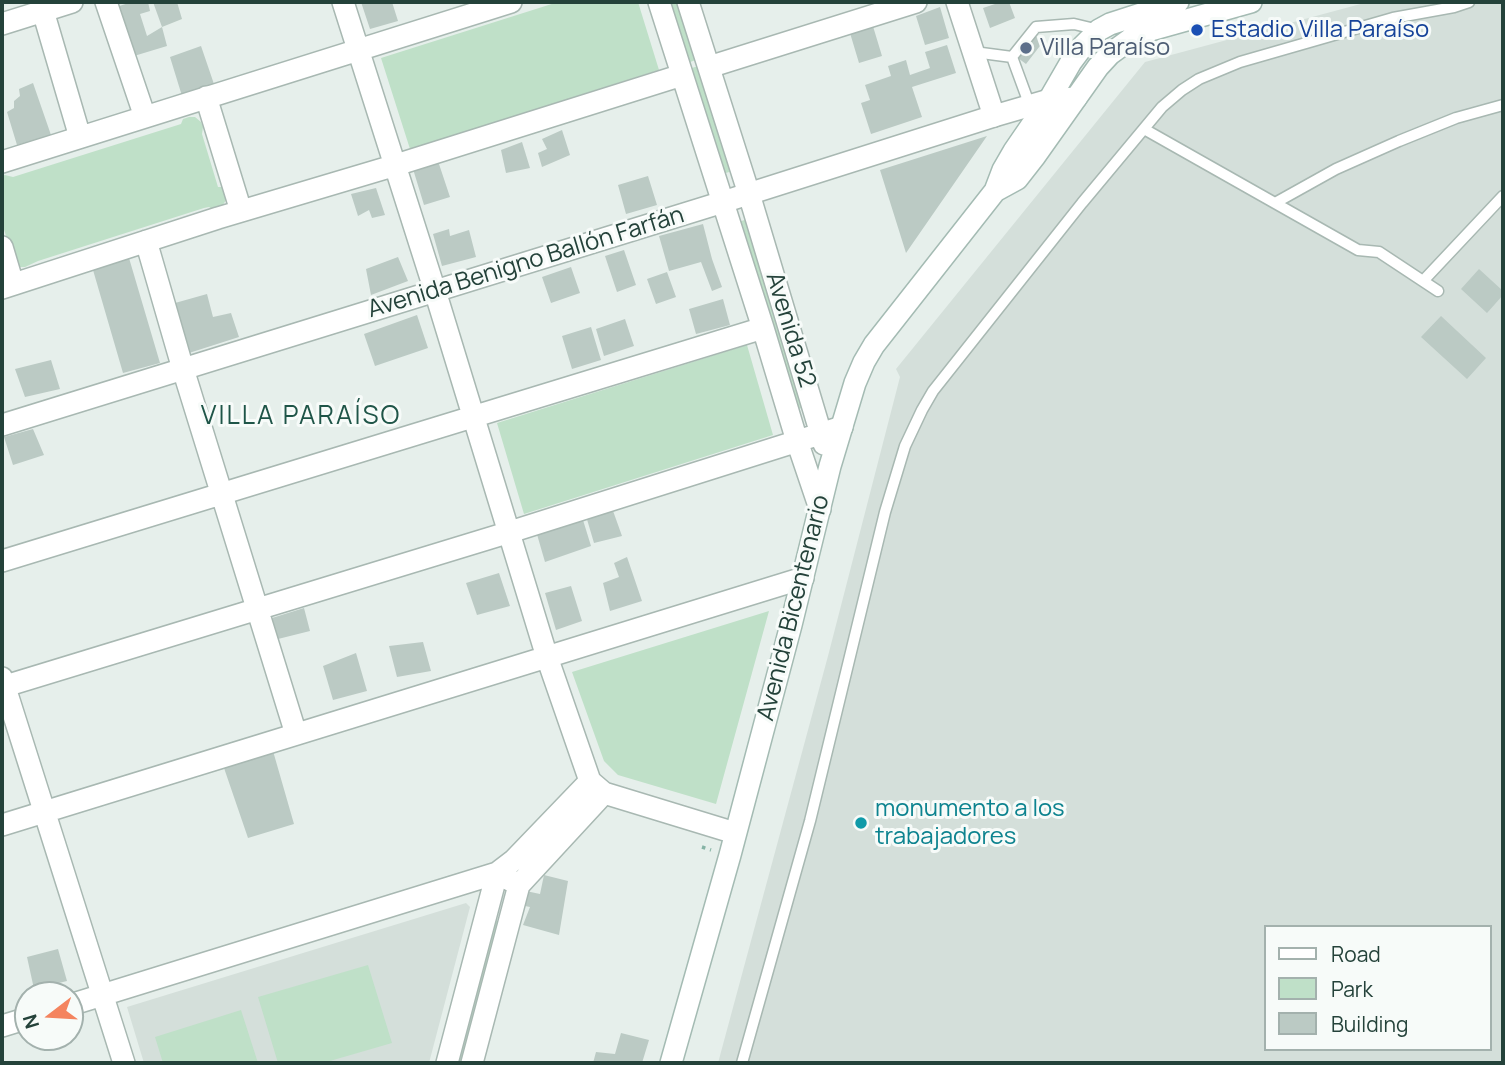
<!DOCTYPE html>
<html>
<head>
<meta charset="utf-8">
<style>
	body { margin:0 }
	#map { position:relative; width:1505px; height:1065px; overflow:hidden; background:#e6efeb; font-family:Manrope,sans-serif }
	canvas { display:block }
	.frame { position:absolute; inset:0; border:4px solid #24423a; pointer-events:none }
	.legend { position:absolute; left:1264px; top:925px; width:228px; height:126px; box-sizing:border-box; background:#f7fbf9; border:2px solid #a3b1ad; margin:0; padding:9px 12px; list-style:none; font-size:21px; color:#24423a }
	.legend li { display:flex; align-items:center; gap:14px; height:35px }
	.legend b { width:35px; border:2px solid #a3b1ad }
	.north { position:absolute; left:14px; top:981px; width:70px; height:70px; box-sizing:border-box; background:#f7fbf9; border:2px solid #a3b1ad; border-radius:50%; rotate:253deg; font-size:19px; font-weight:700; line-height:28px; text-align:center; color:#24423a }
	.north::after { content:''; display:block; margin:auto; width:24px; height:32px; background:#f4845f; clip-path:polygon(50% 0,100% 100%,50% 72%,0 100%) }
</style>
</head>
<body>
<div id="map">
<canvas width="1505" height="1065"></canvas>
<div class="frame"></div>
<ul class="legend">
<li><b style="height:9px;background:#fff"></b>Road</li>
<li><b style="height:19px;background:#bfe0c8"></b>Park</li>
<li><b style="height:19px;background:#bbcac4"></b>Building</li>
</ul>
<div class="north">N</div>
</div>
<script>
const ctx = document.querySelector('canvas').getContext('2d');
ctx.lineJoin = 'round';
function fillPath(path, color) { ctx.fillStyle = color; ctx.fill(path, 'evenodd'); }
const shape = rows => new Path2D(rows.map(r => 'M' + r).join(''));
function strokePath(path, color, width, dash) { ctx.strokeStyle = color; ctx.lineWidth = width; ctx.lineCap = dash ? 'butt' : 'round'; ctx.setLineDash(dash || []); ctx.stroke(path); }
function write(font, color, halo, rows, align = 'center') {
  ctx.font = font + ' Manrope,sans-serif'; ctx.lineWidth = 6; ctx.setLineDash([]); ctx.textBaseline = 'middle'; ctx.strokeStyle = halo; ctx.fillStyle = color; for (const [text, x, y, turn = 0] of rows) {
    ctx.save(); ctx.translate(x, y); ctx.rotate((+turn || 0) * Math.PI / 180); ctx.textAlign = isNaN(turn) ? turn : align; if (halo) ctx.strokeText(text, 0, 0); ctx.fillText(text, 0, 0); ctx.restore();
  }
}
const built = shape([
	[1368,2,1503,2,1503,1063,718,1063,828,656,900,377,896,369,1145,62],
	[1265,927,1489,927,1489,1049,1265,1049],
	[466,903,470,907,429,1063,144,1063,127,1007]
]);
const green = shape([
	[558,2,638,2,659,70,410,149,381,58],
	[667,2,678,2,696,60,687,63],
	[698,66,732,171,723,174,689,69],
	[189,117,195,117,201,122,203,127,202,134,218,187,222,187,226,200,221,208,213,210,209,207,204,208,38,261,25,267,18,267,14,262,2,223,2,176,5,175,13,177,181,124,183,119],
	[748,219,805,407,795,410,738,222],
	[747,345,773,435,524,514,497,423],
	[769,611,716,804,618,775,604,761,572,672],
	[493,920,502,922,464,1063,454,1063],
	[368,965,392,1043,323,1063,278,1063,258,997],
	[241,1010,258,1063,163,1063,155,1037]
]);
const building = shape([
	[132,2,148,2,150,11,140,14,147,36,162,27,167,46,134,56,116,7],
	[153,2,177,2,182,19,162,27],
	[361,2,392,2,398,21,370,29],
	[1001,2,1009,2,1015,18,990,28,983,8],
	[940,7,949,38,925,45,916,16],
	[872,23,882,56,859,63,850,33],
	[1027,30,1043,42,1026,64,1010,52],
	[947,45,956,73,912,87,922,117,871,134,861,103,870,100,865,85,891,76,888,66,906,60,910,75,930,68,925,52],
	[201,46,215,87,182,96,170,57],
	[33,83,51,135,17,145,7,112,14,108,14,101,20,96,19,89],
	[562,130,570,155,542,167,538,153,547,149,542,139],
	[987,136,906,253,880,170],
	[522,142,530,168,506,173,501,150],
	[438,161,450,197,424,205,413,169],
	[648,176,657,205,626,214,618,185],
	[376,188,385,215,372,218,369,210,358,216,351,194],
	[703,224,712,259,722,287,712,291,701,262,669,271,659,236],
	[449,229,450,236,469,230,476,257,442,266,433,234],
	[624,250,636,285,617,292,605,256],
	[398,257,408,281,371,295,366,269],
	[129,258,160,363,123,373,93,270],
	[571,267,580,293,551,303,542,277],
	[1479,269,1503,291,1503,295,1487,313,1461,289],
	[667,272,676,297,656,304,647,279],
	[207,294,213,317,231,313,239,337,189,353,175,303],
	[723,299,730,325,696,334,689,309],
	[417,315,428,348,375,366,364,334],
	[1441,316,1486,358,1467,379,1421,337],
	[625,319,634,346,604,356,596,329],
	[591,327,601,360,572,369,562,336],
	[51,360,60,389,25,397,15,369],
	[33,429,44,455,13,465,4,437],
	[612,508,622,536,594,543,586,516],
	[583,520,591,546,545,562,536,531],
	[627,557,642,601,610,611,603,583,619,577,614,563],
	[499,573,510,606,477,615,466,583],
	[571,586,582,621,556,630,545,593],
	[304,608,310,631,278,639,272,618],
	[423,642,431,671,397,677,389,646],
	[356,653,367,691,333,700,323,666],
	[273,751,294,824,248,838,224,768],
	[544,875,568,881,559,935,523,925,530,907,525,906,526,891,540,894],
	[58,949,67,981,34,989,27,957],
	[621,1033,649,1040,642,1063,593,1063,596,1052,615,1054]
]);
const path = shape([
	[702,847,711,850]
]);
const service = shape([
	[974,52,1012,57],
	[1012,57,1036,27,1074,24,1099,30],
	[1012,57,1030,106],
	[1144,129,1358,250,1379,252,1438,291],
	[1275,203,1336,169,1399,141,1456,118,1503,105],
	[1423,281,1503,196],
	[742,1063,810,821,885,512,905,446,922,410,933,391,1082,203,1162,107,1182,90,1199,79,1240,62,1393,18,1454,7,1469,2]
]);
const minor = shape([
	[106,2,145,117],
	[343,2,435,291,547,657,590,781,604,793,735,833],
	[659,2,763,328,797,441,820,509],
	[688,2,749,194,824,444],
	[957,2,994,116],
	[43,11,80,137],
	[709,67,916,2],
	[206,97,241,211],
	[2,162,511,2],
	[146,241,183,369,296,734],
	[2,247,13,284],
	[2,288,218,218,396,165,682,75],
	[2,561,763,328],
	[2,678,124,1063],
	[2,687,510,532,842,427],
	[2,825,803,578],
	[70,1005,497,873,519,885],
	[2,1026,28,1018],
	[447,1063,497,873,514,860,590,781],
	[472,1063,519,885,604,793]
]);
const tertiary = shape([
	[2,24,72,2],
	[2,425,723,202,994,116,1049,100,1076,98]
]);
const secondary = shape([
	[995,191,1017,179,1035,156,1098,67,1110,54,1132,38,1151,30,1251,2],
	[671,1063,730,855,791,625,830,466,855,383,864,362,874,345,995,191,1003,170,1014,151,1049,100,1071,62,1083,46,1099,30,1110,24,1178,2]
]);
const markers = [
	[1197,30,7,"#1a4fb4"],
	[1026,48,7,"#5c6f8a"],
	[861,823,7,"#0f9aa8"]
];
const transitNames = [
	["Estadio Villa Paraíso",1211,30]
];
const serviceNames = [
	["Villa Paraíso",1040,48]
];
const streetNames = [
	["Avenida Benigno Ballón Farfán",526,263,-17],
	["Avenida 52",790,330,73],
	["Avenida Bicentenario",794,608,-76]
];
const cultureNames = [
	["monumento a los",875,809],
	["trabajadores",875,837]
];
const neighbourhoodNames = [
	["VILLA PARAÍSO",301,417]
];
fillPath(built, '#d4dfda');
fillPath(green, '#bfe0c8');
fillPath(building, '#bbcac4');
strokePath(service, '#a8b8b2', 13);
strokePath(minor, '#a8b8b2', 24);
strokePath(tertiary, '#a8b8b2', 24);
strokePath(secondary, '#a4bbb3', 24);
strokePath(path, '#86b3a5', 3.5, [3.5, 5]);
strokePath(service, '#fff', 10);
strokePath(minor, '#fff', 21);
strokePath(tertiary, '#fff', 21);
strokePath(secondary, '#fff', 21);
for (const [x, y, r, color] of markers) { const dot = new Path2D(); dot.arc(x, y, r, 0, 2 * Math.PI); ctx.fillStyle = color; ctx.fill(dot); strokePath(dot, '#f7fbf9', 2.5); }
write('24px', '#164399', '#f7fbf9', transitNames, 'left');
write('24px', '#4e5e75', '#f7fbf9', serviceNames, 'left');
write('24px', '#24423a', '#f7fbf9', streetNames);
write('24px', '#0d838f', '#f7fbf9', cultureNames, 'left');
ctx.letterSpacing = '2px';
write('26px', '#1f5548', '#f7fbf9', neighbourhoodNames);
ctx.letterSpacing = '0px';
</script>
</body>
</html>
